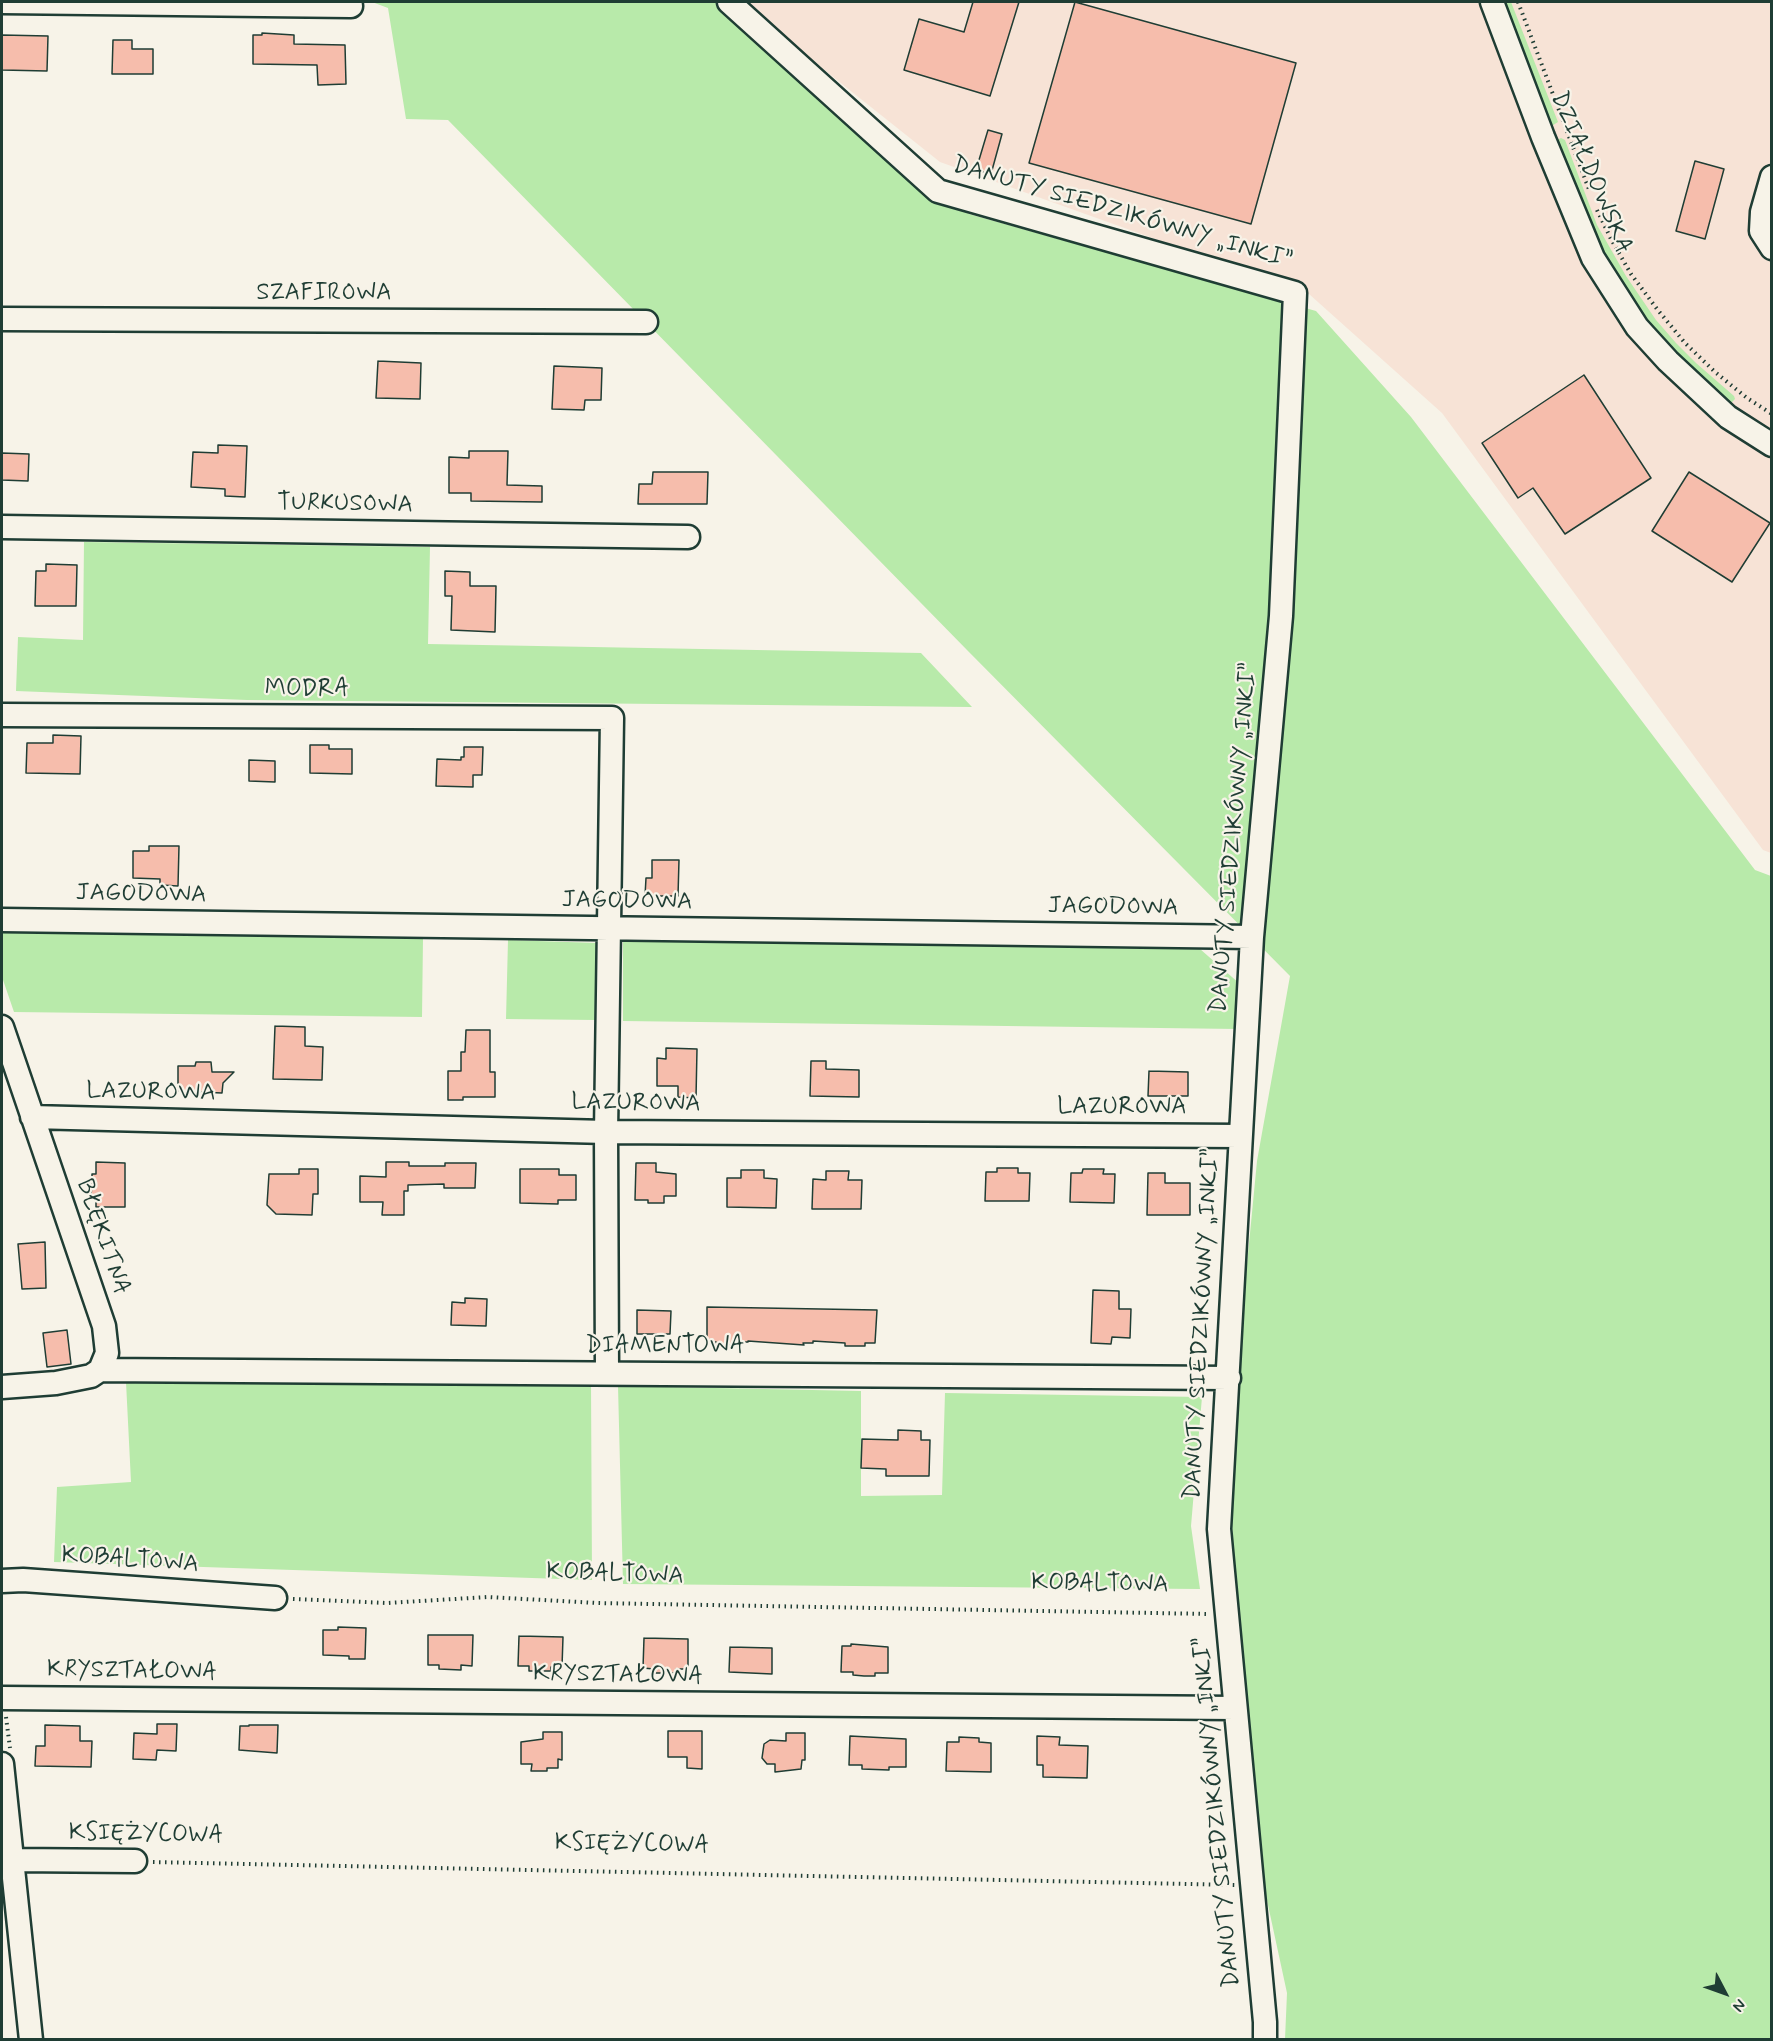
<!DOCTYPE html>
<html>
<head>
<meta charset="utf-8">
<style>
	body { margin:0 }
	#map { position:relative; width:1773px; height:2041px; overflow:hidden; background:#f7f3e8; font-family:Mynerve,sans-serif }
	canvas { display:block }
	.frame { position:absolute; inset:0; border:3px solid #1f3d34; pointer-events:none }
	.north { position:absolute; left:1695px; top:1963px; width:60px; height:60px; -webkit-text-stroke:4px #f7f3e8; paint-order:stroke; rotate:131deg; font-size:16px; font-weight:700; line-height:24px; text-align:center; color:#1f3d34 }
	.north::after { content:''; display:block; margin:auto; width:21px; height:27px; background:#1f3d34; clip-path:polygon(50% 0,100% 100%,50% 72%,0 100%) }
</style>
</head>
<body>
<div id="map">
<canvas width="1773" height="2041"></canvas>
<div class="frame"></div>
<div class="north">N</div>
</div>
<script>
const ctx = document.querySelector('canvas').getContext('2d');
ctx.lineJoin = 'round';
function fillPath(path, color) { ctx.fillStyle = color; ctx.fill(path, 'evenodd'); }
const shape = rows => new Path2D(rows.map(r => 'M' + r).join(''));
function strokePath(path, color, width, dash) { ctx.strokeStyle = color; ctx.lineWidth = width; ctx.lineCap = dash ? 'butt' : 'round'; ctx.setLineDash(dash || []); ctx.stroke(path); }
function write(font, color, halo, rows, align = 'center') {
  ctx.font = font + ' Mynerve,sans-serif'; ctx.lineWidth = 4.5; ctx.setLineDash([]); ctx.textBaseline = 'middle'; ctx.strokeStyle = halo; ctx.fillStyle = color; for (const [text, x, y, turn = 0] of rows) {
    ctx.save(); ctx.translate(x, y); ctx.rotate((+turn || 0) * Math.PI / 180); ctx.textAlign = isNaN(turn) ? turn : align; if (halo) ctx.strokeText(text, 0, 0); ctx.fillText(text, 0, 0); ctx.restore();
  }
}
const built = shape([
	[739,2,1771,2,1771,853,1763,850,1442,413,1309,294,940,162]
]);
const green = shape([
	[372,2,739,2,969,214,1316,311,1411,417,1755,870,1771,876,1771,2039,1285,2039,1287,1993,1260,1868,1251,1803,1230,1499,1236,1378,1257,1161,1290,976,967,650,448,120,406,119,388,8],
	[1502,2,1511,2,1558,122,1550,127],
	[1561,138,1565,140,1597,225,1626,276,1656,320,1676,343,1696,363,1734,396,1735,399,1730,404,1675,356,1643,318,1594,239,1555,141],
	[84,542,430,547,428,644,921,653,972,707,247,700,16,691,18,637,83,640],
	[2,931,423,938,422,1017,14,1012,2,977],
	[508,940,597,943,595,1020,506,1019],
	[623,941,1200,949,1240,984,1237,1029,623,1021],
	[126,1382,591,1383,592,1580,54,1562,57,1487,131,1482],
	[618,1386,861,1391,861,1496,942,1495,945,1393,1202,1397,1191,1526,1200,1589,623,1584]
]);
const building = shape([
	[973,2,1019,2,990,96,904,70,919,19,964,32,973,2],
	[1075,2,1296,63,1251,224,1029,163,1075,2],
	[262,33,294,35,294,44,345,45,346,84,318,85,317,65,253,64,253,35,262,35,262,33],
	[2,35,48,36,47,71,2,70,2,35],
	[113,40,132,40,132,49,153,49,153,74,112,74,113,40],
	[988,130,1002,134,991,174,976,170,988,130],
	[1695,161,1724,169,1705,239,1676,231,1695,161],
	[378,361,421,363,420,399,376,398,378,361],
	[554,366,602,368,601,400,585,400,584,410,552,409,554,366],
	[1584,375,1651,478,1565,534,1533,488,1518,498,1482,443,1584,375],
	[218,445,247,446,245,497,225,496,225,489,191,487,193,452,218,453,218,445],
	[469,451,508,451,507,485,542,486,542,502,471,501,471,493,449,493,449,457,469,458,469,451],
	[2,453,29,454,28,481,2,480,2,453],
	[653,472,708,472,707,504,638,504,639,484,652,484,653,472],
	[1689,472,1770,523,1732,582,1652,531,1689,472],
	[46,564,77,565,76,606,35,606,36,571,46,571,46,564],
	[445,571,470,572,470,586,496,586,495,632,451,630,452,596,445,596,445,571],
	[53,735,81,736,80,774,26,773,27,743,53,743,53,735],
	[310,745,329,745,329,749,352,749,352,774,310,773,310,745],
	[464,747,483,747,482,775,473,775,473,787,436,786,437,759,461,760,461,757,464,757,464,747],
	[249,760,275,761,275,782,249,781,249,760],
	[149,846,179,846,178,886,160,885,160,879,133,878,133,851,149,851,149,846],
	[652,860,679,860,678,896,645,896,646,878,652,878,652,860],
	[275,1026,305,1027,305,1046,323,1047,322,1080,273,1079,275,1026],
	[466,1030,490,1030,490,1072,495,1072,495,1097,463,1097,463,1100,448,1100,448,1071,461,1071,461,1052,465,1052,466,1030],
	[666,1048,697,1049,696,1098,678,1097,678,1086,657,1086,657,1058,666,1059,666,1048],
	[811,1061,826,1061,826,1069,859,1070,859,1097,810,1096,811,1061],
	[196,1062,211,1062,212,1072,234,1072,223,1083,222,1093,178,1091,178,1066,195,1066,196,1062],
	[1149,1071,1188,1072,1188,1096,1148,1096,1149,1071],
	[96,1162,125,1163,125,1207,96,1207,96,1196,91,1195,92,1185,92,1174,96,1174,96,1162],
	[386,1162,409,1162,409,1166,445,1166,445,1163,476,1163,475,1188,444,1188,444,1184,408,1185,408,1191,404,1191,404,1215,382,1215,383,1202,360,1202,360,1176,386,1177,386,1162],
	[636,1163,656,1163,656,1172,676,1174,676,1196,664,1196,664,1203,648,1203,648,1200,635,1200,636,1163],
	[997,1168,1018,1168,1018,1173,1030,1173,1029,1201,985,1201,986,1172,997,1172,997,1168],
	[299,1169,318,1169,318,1194,313,1194,312,1215,276,1214,267,1205,269,1174,299,1174,299,1169],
	[520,1169,559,1169,559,1175,576,1175,576,1200,558,1200,558,1204,520,1203,520,1169],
	[1083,1169,1104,1169,1103,1174,1115,1174,1114,1203,1070,1202,1071,1173,1082,1173,1083,1169],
	[741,1170,764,1170,764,1178,777,1179,776,1208,727,1207,727,1178,741,1178,741,1170],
	[826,1171,849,1171,848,1180,862,1180,861,1209,812,1209,813,1179,826,1180,826,1171],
	[1148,1173,1165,1173,1165,1183,1190,1183,1190,1215,1147,1215,1148,1173],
	[45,1242,46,1288,22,1289,18,1244,45,1242],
	[1093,1290,1119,1291,1119,1309,1131,1309,1130,1338,1112,1337,1111,1344,1091,1343,1093,1290],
	[465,1298,487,1299,486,1326,451,1325,452,1302,465,1303,465,1298],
	[707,1307,877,1310,875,1343,865,1343,865,1346,845,1346,845,1343,813,1341,813,1343,803,1343,804,1345,748,1341,748,1342,738,1342,738,1345,716,1344,716,1342,707,1342,707,1307],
	[637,1310,671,1311,670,1334,637,1334,637,1310],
	[67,1330,71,1364,47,1367,43,1333,67,1330],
	[898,1430,921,1431,921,1440,930,1440,929,1476,886,1476,886,1469,861,1468,862,1439,898,1440,898,1430],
	[338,1627,366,1628,365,1659,349,1659,349,1656,323,1655,323,1630,338,1630,338,1627],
	[428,1635,473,1635,472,1666,461,1665,461,1670,439,1669,439,1665,428,1665,428,1635],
	[519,1636,563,1637,562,1667,551,1667,551,1671,529,1671,529,1666,518,1666,519,1636],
	[644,1638,688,1639,688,1669,676,1669,676,1673,654,1673,654,1669,643,1668,644,1638],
	[851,1644,888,1647,888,1673,875,1673,875,1676,864,1676,853,1675,853,1672,841,1672,842,1646,851,1646,851,1644],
	[730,1647,772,1648,772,1674,729,1672,730,1647],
	[157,1724,177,1724,176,1751,157,1750,156,1760,133,1759,134,1733,157,1734,157,1724],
	[45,1725,80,1726,80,1741,92,1741,91,1767,35,1766,36,1746,45,1746,45,1725],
	[249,1725,278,1725,277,1753,239,1750,240,1726,249,1726,249,1725],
	[668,1731,702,1731,702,1769,687,1768,687,1757,668,1757,668,1731],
	[543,1732,562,1732,562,1760,558,1759,558,1768,547,1768,547,1771,531,1771,532,1764,521,1764,521,1742,543,1739,543,1732],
	[786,1733,805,1733,805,1760,802,1760,801,1769,775,1772,775,1764,767,1764,762,1758,764,1744,770,1740,786,1741,786,1733],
	[850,1736,906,1739,906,1767,889,1767,889,1770,862,1769,862,1765,849,1765,850,1736],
	[1037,1736,1060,1737,1059,1745,1088,1746,1087,1778,1043,1777,1043,1765,1037,1765,1037,1736],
	[959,1737,979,1738,979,1742,991,1743,991,1772,946,1771,947,1742,959,1742,959,1737]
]);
const path = shape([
	[1518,2,1590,192],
	[1597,210,1611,239,1631,274,1657,309,1685,343,1715,372,1747,398,1772,414],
	[293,1599,387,1603,488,1597,597,1603,1209,1614],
	[6,1717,10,1748],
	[153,1862,1235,1885]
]);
const minor = shape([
	[2,2,351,6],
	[729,2,938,191,1295,293,1281,616,1252,937,1219,1529,1265,2022,1265,2040],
	[1492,2,1543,137,1593,258,1637,327,1668,361,1728,417,1772,445],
	[1772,177,1762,212,1761,231,1772,248],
	[2,319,646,322],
	[2,527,688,537],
	[2,715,612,718,606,1132,607,1373],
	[2,920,1252,937],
	[2,1027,104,1326,107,1353,100,1370,91,1376,56,1383,2,1387],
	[32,1117,606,1132,1240,1136],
	[100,1370,1229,1378],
	[2,1581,23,1580,275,1598],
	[2,1698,1235,1708],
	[2,1764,31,2040],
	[12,1860,135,1861]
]);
const streetNames = [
	["DZIAŁDOWSKA",1590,173,67],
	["DANUTY SIEDZIKÓWNY „INKI”",1122,214,16],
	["SZAFIROWA",324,294],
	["TURKUSOWA",345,505,1],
	["MODRA",307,690],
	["DANUTY SIEDZIKÓWNY „INKI”",1235,838,-85],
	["JAGODOWA",141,895,1],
	["JAGODOWA",627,902,1],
	["JAGODOWA",1113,908,1],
	["LAZUROWA",151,1093,1],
	["LAZUROWA",636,1104,1],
	["LAZUROWA",1122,1108],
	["BŁĘKITNA",102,1237,71],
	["DANUTY SIEDZIKÓWNY „INKI”",1203,1324,-87],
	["DIAMENTOWA",665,1347],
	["KOBALTOWA",130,1561,4],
	["KOBALTOWA",615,1575,2],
	["KOBALTOWA",1100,1585,1],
	["KRYSZTAŁOWA",132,1672,1],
	["KRYSZTAŁOWA",618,1676,1],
	["DANUTY SIEDZIKÓWNY „INKI”",1218,1812,-95],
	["KSIĘŻYCOWA",146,1835,1],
	["KSIĘŻYCOWA",632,1845,1]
];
fillPath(built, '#f7e3d6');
fillPath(green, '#b8eaaa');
fillPath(building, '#f6bdac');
strokePath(building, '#1f3d34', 1.5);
strokePath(minor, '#1f3d34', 27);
strokePath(path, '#1f3d34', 4, [1.5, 4.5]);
strokePath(minor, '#f7f3e8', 22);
write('24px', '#1f3d34', '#f7f3e8', streetNames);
</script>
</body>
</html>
